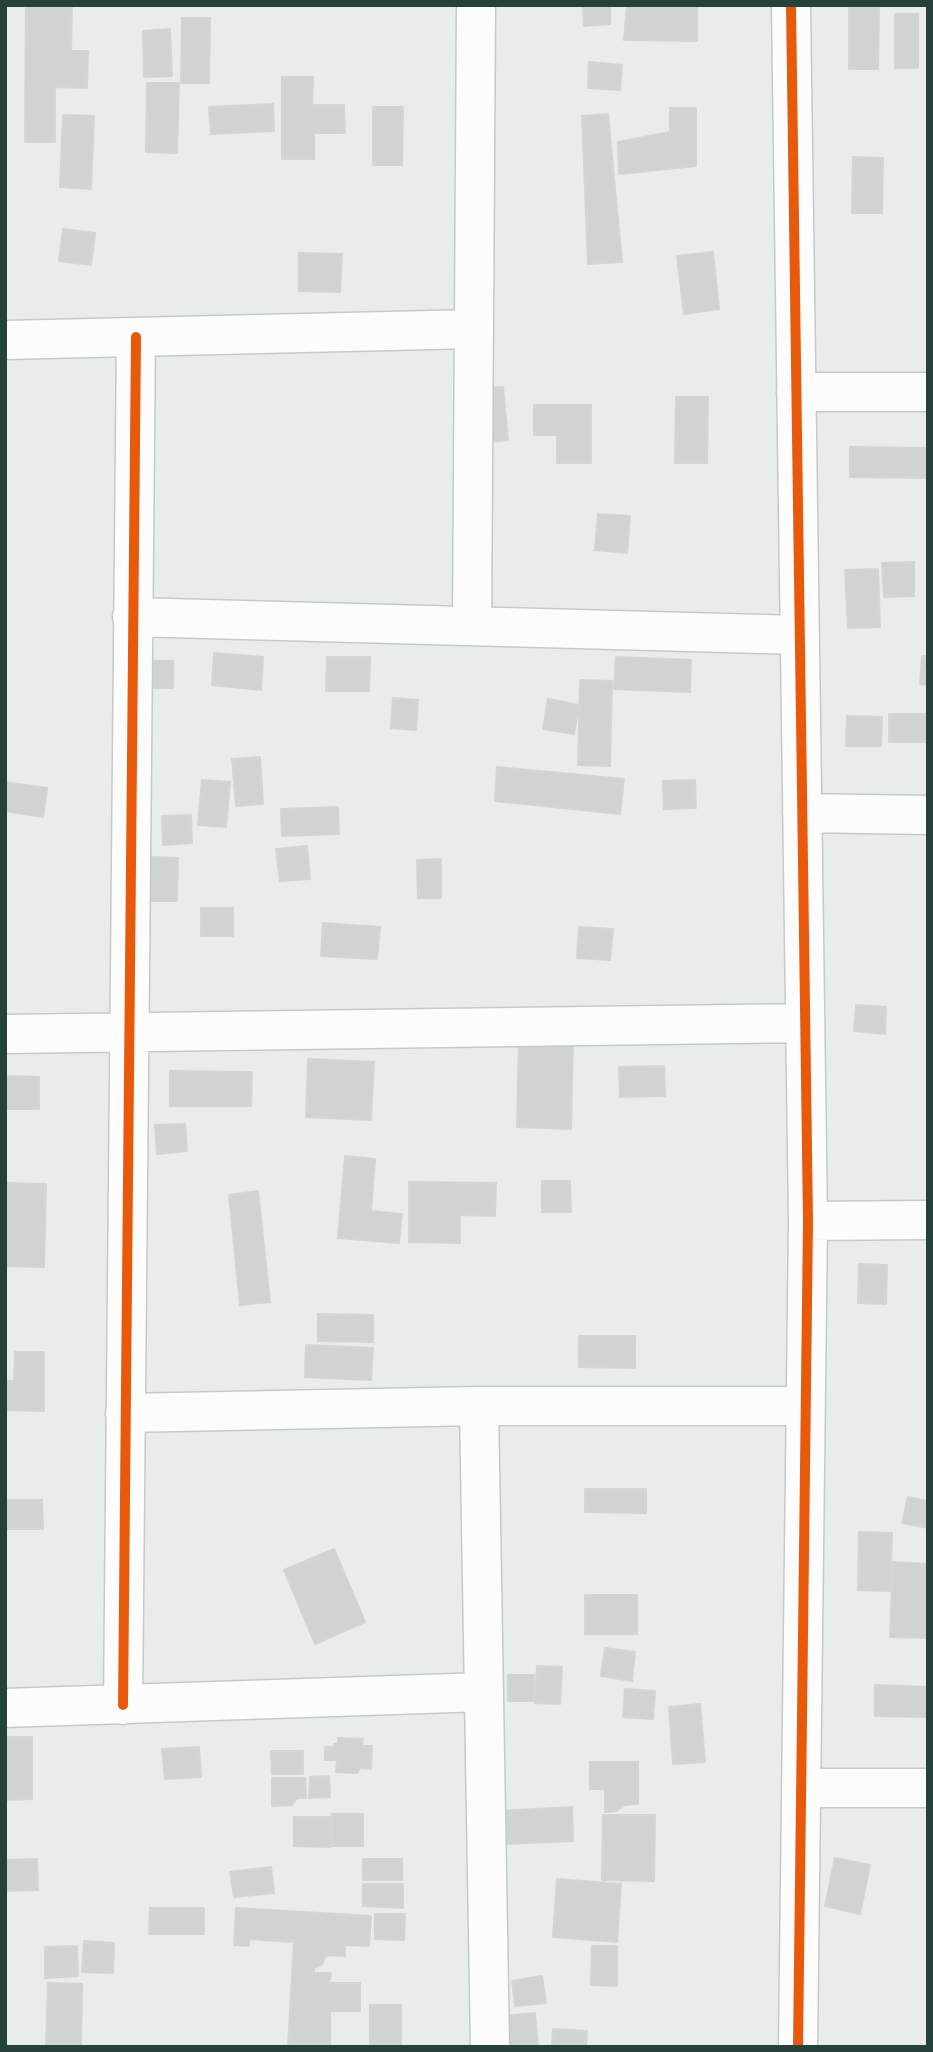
<!DOCTYPE html>
<html>
<head>
<meta charset="utf-8">
<style>
	body { margin:0 }
	#map { position:relative; width:933px; height:2052px; overflow:hidden; background:#e8edeb; font-family:"Asap Condensed",sans-serif }
	canvas { display:block }
	.frame { position:absolute; inset:0; border:7px solid #24423a; pointer-events:none }
</style>
</head>
<body>
<div id="map">
<canvas width="933" height="2052"></canvas>
<div class="frame"></div>
</div>
<script>
const ctx = document.querySelector('canvas').getContext('2d');
ctx.lineJoin = 'round';
function fillPath(path, color) { ctx.fillStyle = color; ctx.fill(path, 'evenodd'); }
const shape = rows => new Path2D(rows.map(r => 'M' + r).join(''));
function strokePath(path, color, width, dash) { ctx.strokeStyle = color; ctx.lineWidth = width; ctx.lineCap = dash ? 'butt' : 'round'; ctx.setLineDash(dash || []); ctx.stroke(path); }
const building = shape([
	[26,5,72,5,71,51,88,51,87,88,55,87,55,142,25,142,26,5],
	[583,5,610,5,610,24,584,26,583,5],
	[627,5,697,5,697,41,624,40,627,5],
	[849,5,879,5,878,69,849,69,849,5],
	[895,14,918,14,918,68,895,68,895,14],
	[182,18,210,18,209,83,181,83,182,18],
	[170,29,172,76,144,77,143,31,170,29],
	[589,62,622,65,620,90,588,88,589,62],
	[282,77,313,77,312,105,344,105,345,133,314,133,314,159,282,159,282,77],
	[147,83,179,83,177,153,146,152,147,83],
	[273,104,274,131,211,134,209,107,273,104],
	[373,107,403,107,402,165,373,165,373,107],
	[670,108,696,108,696,166,619,174,618,142,670,132,670,108],
	[608,114,622,262,588,264,582,116,608,114],
	[63,115,94,116,91,189,60,187,63,115],
	[853,157,883,158,882,213,852,213,853,157],
	[63,229,95,233,91,265,59,261,63,229],
	[713,252,719,309,684,314,677,256,713,252],
	[299,253,342,254,340,292,299,291,299,253],
	[503,387,508,440,477,443,472,389,503,387],
	[676,397,708,397,707,463,675,463,676,397],
	[534,405,591,405,591,463,557,463,557,435,534,435,534,405],
	[850,447,928,448,928,478,850,477,850,447],
	[598,514,630,516,627,553,595,550,598,514],
	[914,562,914,596,884,597,882,563,914,562],
	[878,569,880,627,848,628,845,570,878,569],
	[214,653,263,657,261,690,212,685,214,653],
	[922,656,928,656,928,685,920,684,922,656],
	[327,657,370,657,369,691,326,691,327,657],
	[616,657,691,660,690,692,614,689,616,657],
	[119,661,173,661,173,688,120,688,119,661],
	[580,680,612,681,610,766,578,765,580,680],
	[393,698,418,700,416,730,391,728,393,698],
	[548,699,579,705,574,734,543,729,548,699],
	[889,714,928,714,928,742,889,742,889,714],
	[847,716,882,717,881,746,846,746,847,716],
	[260,757,263,804,236,806,232,759,260,757],
	[497,767,624,779,620,814,495,801,497,767],
	[202,780,230,782,226,827,198,825,202,780],
	[695,780,696,808,664,809,663,781,695,780],
	[5,782,47,788,43,817,5,811,5,782],
	[338,807,339,834,282,836,281,809,338,807],
	[191,815,192,843,163,845,162,816,191,815],
	[307,846,310,879,280,881,276,849,307,846],
	[150,857,178,858,177,901,150,901,150,857],
	[441,859,441,898,418,898,417,860,441,859],
	[201,908,233,908,233,936,201,936,201,908],
	[323,923,380,927,377,959,321,956,323,923],
	[579,927,613,929,610,960,577,958,579,927],
	[856,1005,886,1007,885,1034,854,1031,856,1005],
	[519,1040,573,1041,571,1129,517,1127,519,1040],
	[308,1059,374,1062,371,1120,306,1117,308,1059],
	[664,1066,665,1096,620,1097,619,1067,664,1066],
	[170,1071,252,1072,251,1106,170,1106,170,1071],
	[5,1076,39,1077,39,1109,5,1109,5,1076],
	[185,1124,187,1151,157,1154,155,1125,185,1124],
	[345,1156,375,1159,371,1211,402,1214,399,1243,338,1238,345,1156],
	[542,1181,570,1181,571,1212,542,1212,542,1181],
	[409,1182,496,1183,495,1216,460,1215,460,1243,409,1242,409,1182],
	[5,1183,46,1184,44,1267,5,1266,5,1183],
	[258,1191,270,1302,240,1305,229,1195,258,1191],
	[859,1264,887,1265,886,1304,858,1303,859,1264],
	[318,1314,373,1315,373,1342,318,1341,318,1314],
	[579,1336,635,1336,635,1368,579,1367,579,1336],
	[306,1345,373,1348,371,1380,305,1377,306,1345],
	[15,1352,44,1352,44,1411,5,1410,5,1381,14,1381,15,1352],
	[585,1489,646,1489,646,1513,585,1512,585,1489],
	[908,1497,928,1501,928,1528,902,1523,908,1497],
	[5,1500,42,1500,43,1529,5,1529,5,1500],
	[859,1532,892,1533,890,1591,858,1590,859,1532],
	[334,1549,365,1622,315,1644,284,1570,334,1549],
	[893,1562,928,1564,928,1638,890,1637,893,1562],
	[585,1595,637,1595,637,1634,585,1634,585,1595],
	[605,1648,635,1652,632,1681,601,1676,605,1648],
	[537,1666,562,1667,560,1704,535,1703,537,1666],
	[508,1675,534,1675,533,1701,508,1701,508,1675],
	[875,1685,928,1687,928,1717,875,1716,875,1685],
	[625,1689,655,1691,653,1719,623,1717,625,1689],
	[700,1704,705,1762,673,1764,669,1707,700,1704],
	[6,1737,32,1737,32,1799,6,1800,6,1737],
	[338,1738,363,1739,362,1746,372,1746,371,1769,360,1768,357,1773,336,1772,337,1760,325,1760,325,1747,333,1747,334,1744,338,1744,338,1738],
	[199,1747,201,1777,165,1779,162,1749,199,1747],
	[271,1751,303,1751,303,1774,272,1774,271,1751],
	[590,1762,638,1762,638,1804,625,1805,616,1811,605,1812,605,1789,590,1789,590,1762],
	[329,1776,330,1797,309,1798,310,1777,329,1776],
	[272,1778,305,1778,306,1798,297,1798,292,1805,272,1806,272,1778],
	[572,1807,573,1841,502,1844,500,1811,572,1807],
	[332,1814,363,1814,363,1846,332,1846,332,1814],
	[603,1815,655,1815,654,1881,602,1880,603,1815],
	[294,1817,330,1817,330,1847,294,1846,294,1817],
	[835,1858,870,1865,860,1914,825,1906,835,1858],
	[37,1859,38,1890,5,1891,5,1860,37,1859],
	[363,1859,402,1859,402,1880,363,1880,363,1859],
	[271,1867,274,1893,234,1897,230,1872,271,1867],
	[557,1879,621,1884,617,1942,553,1937,557,1879],
	[363,1884,403,1884,403,1908,363,1906,363,1884],
	[150,1908,204,1908,204,1934,149,1934,150,1908],
	[236,1908,371,1916,369,1946,345,1945,345,1956,326,1955,322,1964,314,1968,314,1973,331,1973,330,1980,326,1983,360,1983,360,2011,330,2011,330,2047,288,2047,294,1942,249,1939,249,1946,234,1945,236,1908],
	[375,1914,405,1914,404,1940,375,1939,375,1914],
	[84,1941,114,1943,113,1973,82,1972,84,1941],
	[77,1946,78,1976,45,1978,45,1947,77,1946],
	[592,1946,617,1946,617,1986,591,1985,592,1946],
	[542,1976,546,2003,515,2006,512,1981,542,1976],
	[48,1983,82,1984,81,2047,46,2047,48,1983],
	[370,2005,401,2005,401,2047,370,2047,370,2005],
	[535,2013,538,2047,508,2047,505,2016,535,2013],
	[553,2029,587,2031,586,2047,552,2047,553,2029]
]);
const minor = shape([
	[791,5,808,1221,798,2047],
	[5,340,474,329],
	[796,392,928,392],
	[132,617,800,635],
	[472,626,476,5],
	[802,813,928,815],
	[5,1034,805,1023],
	[808,1221,928,1220],
	[479,1406,490,2047],
	[125,1413,479,1406,806,1406],
	[123,1705,136,337],
	[5,1708,484,1692],
	[801,1788,928,1788]
]);
const cycleway = shape([
	[791,5,808,1221,798,2047],
	[123,1705,136,337]
]);
fillPath(building, '#cfd4d2');
strokePath(building, '#d1d6d4', 2);
strokePath(minor, '#c5cac8', 41);
strokePath(minor, '#fcfcfc', 38);
strokePath(cycleway, '#e8590c', 10);
</script>
</body>
</html>
